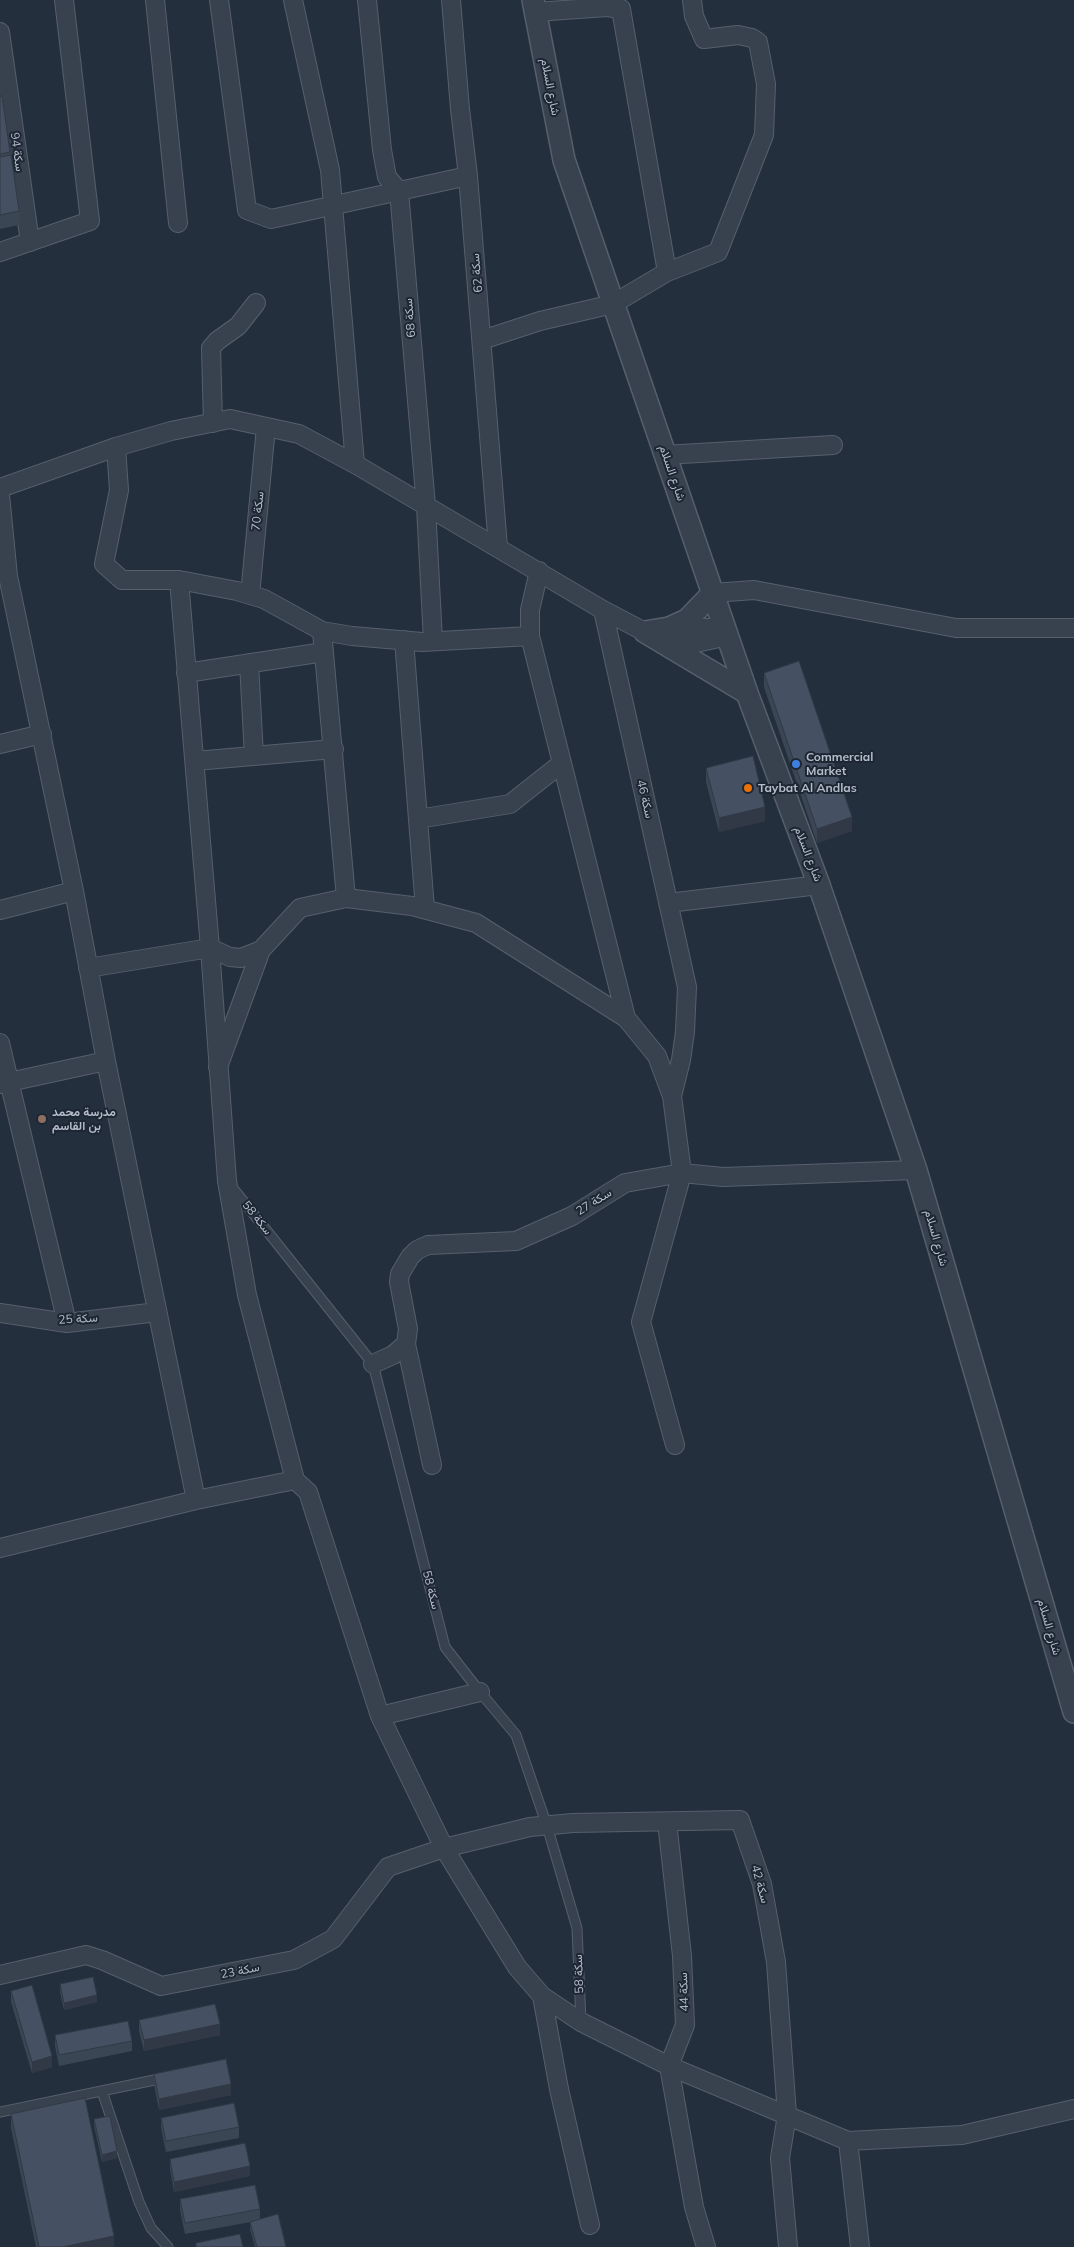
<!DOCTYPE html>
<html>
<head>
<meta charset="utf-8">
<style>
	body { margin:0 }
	canvas { display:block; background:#242f3e }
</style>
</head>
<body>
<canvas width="1074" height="2247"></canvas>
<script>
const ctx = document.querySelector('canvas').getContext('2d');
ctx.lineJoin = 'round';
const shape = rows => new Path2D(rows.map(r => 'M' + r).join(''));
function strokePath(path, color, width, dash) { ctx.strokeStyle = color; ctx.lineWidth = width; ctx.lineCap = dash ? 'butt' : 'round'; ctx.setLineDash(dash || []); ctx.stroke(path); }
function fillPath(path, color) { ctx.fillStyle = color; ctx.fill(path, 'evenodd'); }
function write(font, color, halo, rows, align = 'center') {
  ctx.font = font + ' Mulish,Vazirmatn,sans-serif'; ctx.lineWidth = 4; ctx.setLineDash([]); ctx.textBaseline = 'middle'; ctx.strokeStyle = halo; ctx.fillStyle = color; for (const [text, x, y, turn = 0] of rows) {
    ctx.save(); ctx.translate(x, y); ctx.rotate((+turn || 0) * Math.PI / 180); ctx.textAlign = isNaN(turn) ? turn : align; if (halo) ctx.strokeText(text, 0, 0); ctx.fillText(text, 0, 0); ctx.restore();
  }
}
const service = shape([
	[232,1187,373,1364,445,1647,480,1692,516,1735,547,1826,577,1928,581,2022],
	[102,2091,139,2202,151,2228,168,2247],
	[0,2112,164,2078]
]);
const minor = shape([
	[155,0,178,223],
	[219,0,247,210,271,219,468,176],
	[293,0,330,170,355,464],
	[367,0,382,150,387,177,399,191,426,506,433,641],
	[451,0,460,109,468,176,498,547],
	[535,12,607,7,621,9,667,272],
	[0,32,30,242],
	[0,252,90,221,64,0],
	[482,340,540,321,613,304,667,272,718,252,764,135,766,84,758,42,752,38,738,35,704,39,694,16,692,0],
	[213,423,211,348,217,341,238,326,256,303],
	[116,447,119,490,104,564,122,580,179,580,237,591,264,599,322,631,352,636,422,642,530,636],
	[665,455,833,445],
	[0,488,116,447,171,431,230,419,299,434,355,464,603,610,645,632,674,642,696,643,728,636],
	[0,495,8,576,74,891,106,1061,196,1500],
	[539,571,530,610,530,636,626,1018],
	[179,580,210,948,227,1181,247,1295,295,1480],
	[713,593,754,590,956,628,1074,628],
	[250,595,266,427],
	[603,610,687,987,685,1032,681,1060,672,1096],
	[670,628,711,628,728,636],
	[322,631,346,898],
	[404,640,425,909],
	[249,663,254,756],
	[186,673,324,652],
	[0,744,42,734],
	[195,761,334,749],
	[418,819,510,804,562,763],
	[668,903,819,885],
	[0,910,74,891],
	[88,968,210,948,230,957,241,958,261,950],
	[0,1043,67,1323],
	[218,1067,261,950,300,908,346,898,412,906,476,923,626,1018,657,1056,672,1096,682,1173,641,1322,675,1445],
	[0,1084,106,1061],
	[0,1313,67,1323,157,1312],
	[406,1344,432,1465],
	[373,1364,393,1355,406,1344,408,1329,399,1282,400,1274,410,1257,417,1250,428,1245,516,1241,572,1216,625,1183,682,1173,723,1177,916,1170],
	[0,1548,196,1500,295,1480,308,1492,380,1716,444,1848,517,1967,542,1996,581,2022,669,2066,848,2141,962,2135,1074,2109],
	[380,1716,480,1692],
	[667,1822,682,1956,685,2025,669,2066,694,2207,706,2247],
	[0,1975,86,1955,102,1960,161,1986,294,1960,333,1939,388,1867,444,1848,530,1827,573,1823,740,1820,762,1884,776,1962,787,2115,780,2158,788,2247],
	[542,1996,559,2089,590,2225],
	[848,2141,860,2247]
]);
const tertiary = shape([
	[533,0,564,160,747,693,819,885,916,1170,1074,1712],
	[645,632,747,693],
	[645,632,669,628,687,620,713,593]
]);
const wall = shape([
	[0,96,19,211,19,225,0,229],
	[764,673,852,831,817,843,764,687],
	[706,768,765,821,719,832,706,782],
	[60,1984,97,2002,64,2010,60,1992],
	[11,1991,52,2067,32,2073,11,2002],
	[139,2020,220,2035,144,2051,139,2031],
	[55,2035,132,2041,132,2051,59,2066,55,2046],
	[154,2074,231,2095,159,2110,154,2085],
	[11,2114,114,2247,36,2247,11,2128],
	[161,2118,239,2127,239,2138,166,2152,161,2128],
	[94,2119,117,2158,102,2162,94,2126],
	[170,2159,250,2176,174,2192,170,2169],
	[180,2199,260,2209,260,2219,286,2247,255,2247,250,2229,251,2222,185,2234,180,2210]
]);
const shadedWall = shape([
	[765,807,765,821,719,832,719,818],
	[852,817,852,831,817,843,817,829],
	[97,1995,97,2002,64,2010,64,2003],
	[220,2024,220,2035,144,2051,144,2040],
	[52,2056,52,2067,32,2073,32,2062],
	[231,2084,231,2095,159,2110,159,2099],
	[117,2151,117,2158,102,2162,102,2155],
	[250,2166,250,2176,174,2192,174,2182],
	[114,2236,114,2247,63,2247]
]);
const building = shape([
	[0,96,2,96,10,152,0,154,0,96],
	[11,155,19,211,0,215,0,157,11,155],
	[799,661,852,817,817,829,764,673,799,661],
	[753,756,765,807,719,818,706,768,753,756],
	[93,1977,97,1995,64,2003,60,1984,93,1977],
	[32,1985,52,2056,32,2062,11,1991,32,1985],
	[215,2004,220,2024,144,2040,139,2020,215,2004],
	[128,2021,132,2041,59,2055,55,2035,128,2021],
	[226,2059,231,2084,159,2099,154,2074,226,2059],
	[85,2098,114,2236,63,2247,39,2247,11,2114,85,2098],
	[234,2103,239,2127,166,2141,161,2118,234,2103],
	[110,2116,117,2151,102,2155,94,2119,110,2116],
	[245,2143,250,2166,174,2182,170,2159,245,2143],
	[255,2185,260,2209,185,2223,180,2199,255,2185],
	[278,2214,286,2247,257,2247,250,2222,278,2214],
	[240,2234,243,2247,196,2247,196,2243,240,2234]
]);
const markers = [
	[796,764,5,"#3f7fe0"],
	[748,788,5,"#e8710a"],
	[42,1119,5,"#8d6e63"]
];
const streetNames = [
	["شارع السلام",550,87,79],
	["سكة 94",17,152,82],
	["سكة 62",477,273,-95],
	["سكة 68",410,318,-95],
	["شارع السلام",672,473,71],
	["سكة 70",258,511,-84],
	["سكة 46",645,799,77],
	["شارع السلام",808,854,69],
	["سكة 27",594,1202,-32],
	["سكة 58",257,1218,51],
	["شارع السلام",936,1238,74],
	["سكة 25",78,1319,-3],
	["سكة 58",431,1590,76],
	["شارع السلام",1049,1627,74],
	["سكة 42",760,1884,75],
	["سكة 23",240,1971,-11],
	["سكة 58",579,1974,-92],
	["سكة 44",684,1992,-92]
];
const poiNames = [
	["Commercial",806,757],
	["Market",806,771],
	["Taybat Al Andlas",758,788],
	["مدرسة محمد",52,1112],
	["بن القاسم",52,1126]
];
strokePath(service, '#565f6c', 11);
strokePath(minor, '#565f6c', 20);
strokePath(tertiary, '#565f6c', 24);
strokePath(service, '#38414e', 9);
strokePath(minor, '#38414e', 18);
strokePath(tertiary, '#38414e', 21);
fillPath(wall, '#3b4654');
fillPath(shadedWall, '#303945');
fillPath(building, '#455162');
strokePath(building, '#303945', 1);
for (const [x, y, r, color] of markers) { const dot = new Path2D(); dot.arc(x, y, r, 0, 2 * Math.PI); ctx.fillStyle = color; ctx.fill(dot); strokePath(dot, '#1d2633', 2); }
write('12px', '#b4bcc9', '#1d2633', streetNames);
write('bold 12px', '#b4bcc9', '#1d2633', poiNames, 'left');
</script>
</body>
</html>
